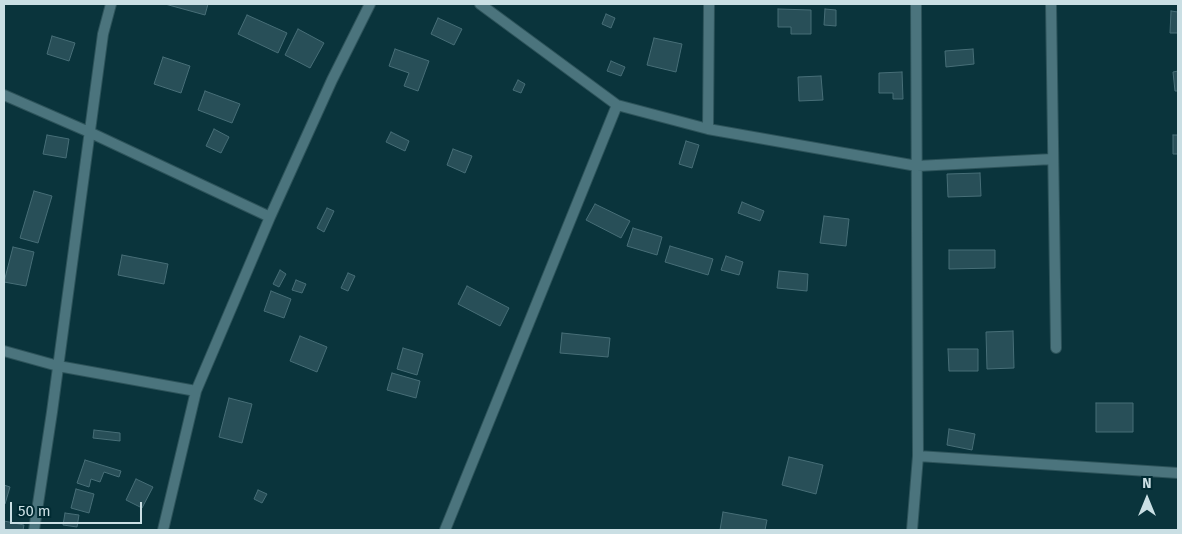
<!DOCTYPE html>
<html>
<head>
<meta charset="utf-8">
<style>
	body { margin:0 }
	#map { position:relative; width:1182px; height:534px; overflow:hidden; background:#0a343c; font-family:"Fira Sans",sans-serif }
	canvas { display:block }
	.frame { position:absolute; inset:0; border:5px solid #cadfe4; pointer-events:none }
	.north { position:absolute; left:1122px; top:474px; width:50px; height:50px; -webkit-text-stroke:4px #002a32; paint-order:stroke; rotate:0deg; font-size:14px; font-weight:700; line-height:20px; text-align:center; color:#cadfe4 }
	.north::after { content:''; display:block; margin:auto; width:18px; height:22px; background:#cadfe4; clip-path:polygon(50% 0,100% 100%,50% 72%,0 100%) }
	.scale { position:absolute; left:10px; top:502px; width:132px; height:22px; box-sizing:border-box; border:2px solid #cadfe4; border-top:0; padding-left:6px; font-size:15px; line-height:18px; white-space:nowrap; color:#cadfe4; -webkit-text-stroke:4px #002a32; paint-order:stroke }
</style>
</head>
<body>
<div id="map">
<canvas width="1182" height="534"></canvas>
<div class="frame"></div>
<div class="north">N</div>
<div class="scale">50 m</div>
</div>
<script>
const ctx = document.querySelector('canvas').getContext('2d');
ctx.lineJoin = 'round';
function fillPath(path, color) { ctx.fillStyle = color; ctx.fill(path, 'evenodd'); }
const shape = rows => new Path2D(rows.map(r => 'M' + r).join(''));
function strokePath(path, color, width, dash) { ctx.strokeStyle = color; ctx.lineWidth = width; ctx.lineCap = dash ? 'butt' : 'round'; ctx.setLineDash(dash || []); ctx.stroke(path); }
const building = shape([
	[165,4,208,4,205,15,165,4],
	[778,9,811,10,811,34,791,34,791,27,778,27,778,9],
	[825,9,836,10,836,26,824,25,825,9],
	[1171,11,1178,12,1178,33,1170,33,1171,11],
	[606,14,615,18,611,28,602,24,606,14],
	[247,15,287,33,278,53,238,34,247,15],
	[438,18,462,29,454,45,431,34,438,18],
	[298,29,324,43,310,68,285,55,298,29],
	[52,36,75,43,69,61,47,54,52,36],
	[654,38,682,44,676,72,647,65,654,38],
	[395,49,429,61,418,91,404,86,409,73,389,66,395,49],
	[973,49,974,64,946,67,945,51,973,49],
	[163,57,190,66,181,93,154,84,163,57],
	[611,61,625,67,621,76,607,71,611,61],
	[1178,71,1178,91,1175,91,1173,72,1178,71],
	[902,72,903,99,893,99,893,93,879,93,879,73,902,72],
	[821,76,823,100,799,101,798,77,821,76],
	[518,80,525,84,521,93,513,90,518,80],
	[205,91,240,104,232,123,198,110,205,91],
	[214,129,229,137,221,153,206,146,214,129],
	[391,132,409,141,405,151,386,142,391,132],
	[47,135,69,139,66,158,43,154,47,135],
	[1173,135,1178,135,1178,154,1173,154,1173,135],
	[686,141,699,145,692,168,679,164,686,141],
	[453,149,472,156,465,173,447,165,453,149],
	[980,173,981,196,948,197,947,174,980,173],
	[34,191,52,196,38,243,20,238,34,191],
	[742,202,764,211,760,221,738,213,742,202],
	[595,204,630,221,621,238,586,220,595,204],
	[327,208,334,211,324,232,317,228,327,208],
	[824,216,849,219,846,246,820,243,824,216],
	[633,228,662,237,657,255,627,246,633,228],
	[670,246,713,259,708,275,665,262,670,246],
	[13,247,34,252,26,286,4,282,13,247],
	[949,250,995,250,995,268,949,269,949,250],
	[122,255,168,264,164,284,118,275,122,255],
	[726,256,743,262,739,275,721,270,726,256],
	[280,270,286,274,279,287,273,284,280,270],
	[779,271,808,274,807,291,777,288,779,271],
	[348,273,355,276,348,291,341,288,348,273],
	[296,280,306,284,302,293,292,290,296,280],
	[467,286,509,308,500,326,458,304,467,286],
	[271,291,291,299,284,318,264,311,271,291],
	[1013,331,1014,368,987,369,986,332,1013,331],
	[562,333,610,338,608,357,560,353,562,333],
	[300,336,327,347,317,372,290,361,300,336],
	[403,348,423,354,417,375,397,369,403,348],
	[948,349,978,349,978,371,949,371,948,349],
	[392,373,420,381,416,398,387,390,392,373],
	[229,398,252,404,242,443,219,437,229,398],
	[1096,403,1133,403,1133,432,1096,432,1096,403],
	[949,429,975,434,972,450,947,445,949,429],
	[94,430,120,433,120,441,93,438,94,430],
	[789,457,823,465,816,494,782,485,789,457],
	[85,460,121,471,119,477,104,472,100,482,91,479,89,487,77,483,85,460],
	[136,479,153,487,142,508,126,500,136,479],
	[4,485,10,487,5,504,4,503,4,485],
	[76,489,94,494,89,513,71,508,76,489],
	[258,490,267,494,262,503,254,499,258,490],
	[723,512,767,520,765,530,720,530,723,512],
	[65,513,79,515,77,527,63,525,65,513],
	[4,521,24,525,23,530,5,530,4,521]
]);
const street = shape([
	[480,4,617,105,708,129,917,166,1053,159],
	[1051,4,1056,348],
	[4,95,89,132,270,217],
	[708,129,709,4],
	[4,351,58,366,196,391],
	[918,456,1178,473],
	[34,530,52,412,103,34,111,4],
	[163,530,196,391,270,217,332,80,370,4],
	[445,530,617,105],
	[912,530,918,456,916,4]
]);
fillPath(building, '#284f58');
strokePath(building, '#476e77', 1);
strokePath(street, '#2d535a', 12);
strokePath(street, '#4b747d', 10);
</script>
</body>
</html>
